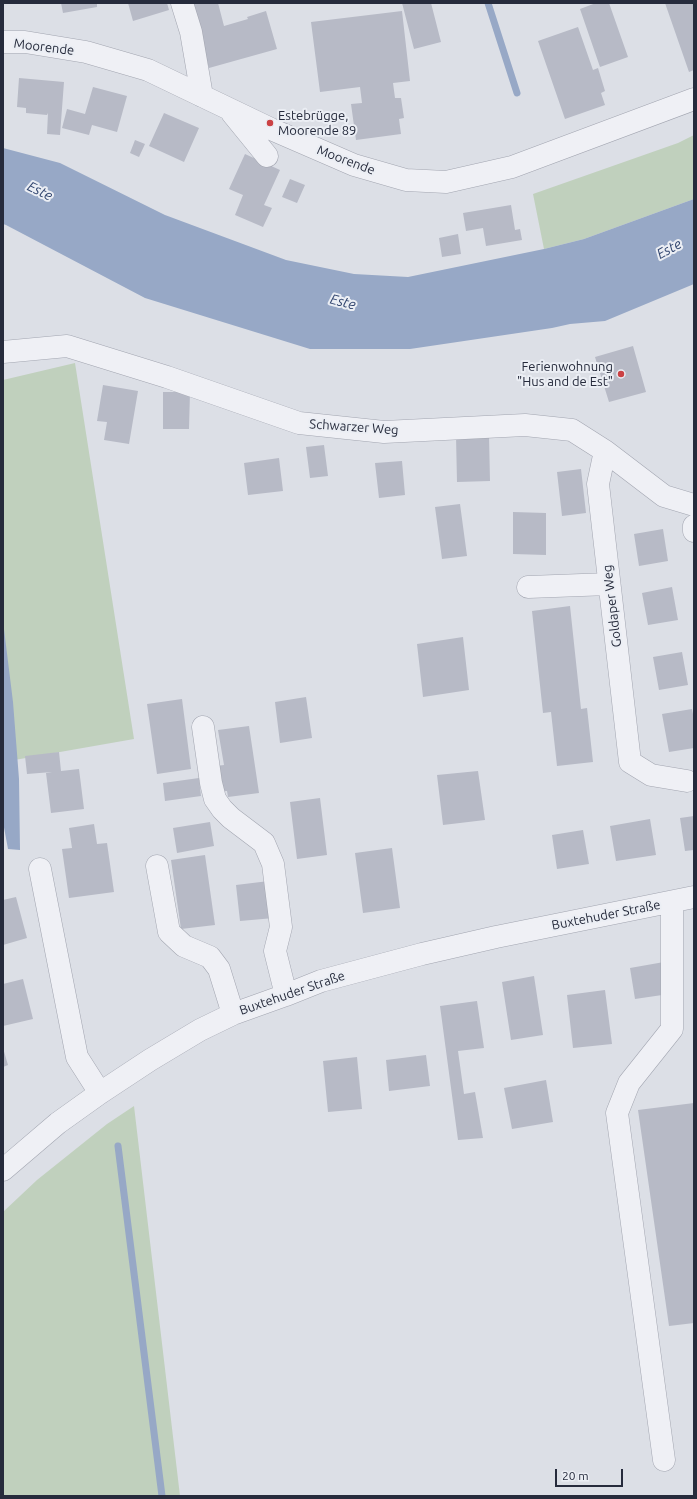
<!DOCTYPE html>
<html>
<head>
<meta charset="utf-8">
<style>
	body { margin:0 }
	#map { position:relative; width:697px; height:1499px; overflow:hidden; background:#dcdfe6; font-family:Ubuntu,sans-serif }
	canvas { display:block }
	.frame { position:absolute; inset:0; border:4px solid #262b3c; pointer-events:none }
	.scale { position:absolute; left:555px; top:1469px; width:68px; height:18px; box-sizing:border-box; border:2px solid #262b3c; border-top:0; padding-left:5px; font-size:12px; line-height:14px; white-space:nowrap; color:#262b3c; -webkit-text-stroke:3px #ebeef4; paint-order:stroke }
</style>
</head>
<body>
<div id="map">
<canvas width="697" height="1499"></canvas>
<div class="frame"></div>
<div class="scale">20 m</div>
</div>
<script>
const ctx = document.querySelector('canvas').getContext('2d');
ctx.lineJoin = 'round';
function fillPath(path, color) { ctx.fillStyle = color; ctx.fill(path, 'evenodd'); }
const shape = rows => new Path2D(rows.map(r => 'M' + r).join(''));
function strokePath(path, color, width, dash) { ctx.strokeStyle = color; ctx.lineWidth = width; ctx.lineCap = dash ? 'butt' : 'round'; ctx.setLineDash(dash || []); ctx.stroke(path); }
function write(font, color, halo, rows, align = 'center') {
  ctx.font = font + ' Ubuntu,sans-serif'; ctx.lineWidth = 4; ctx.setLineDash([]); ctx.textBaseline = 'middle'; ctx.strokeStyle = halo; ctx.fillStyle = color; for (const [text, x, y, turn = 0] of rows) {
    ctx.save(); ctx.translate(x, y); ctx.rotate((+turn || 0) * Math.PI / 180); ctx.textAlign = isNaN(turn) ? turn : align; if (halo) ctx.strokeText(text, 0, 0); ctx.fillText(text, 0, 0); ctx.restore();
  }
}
const green = shape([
	[694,135,694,199,584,239,544,249,533,194,678,143],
	[75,363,134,739,3,762,3,380],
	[134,1106,180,1496,3,1496,3,1212,37,1180,107,1124]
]);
const water = shape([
	[3,148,60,163,165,215,286,260,354,274,408,277,544,249,584,239,694,199,694,284,605,321,570,324,552,328,410,349,310,349,145,298,6,225,3,224],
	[3,621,13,702,19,779,20,850,8,849,3,822]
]);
const stream = shape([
	[488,3,517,93],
	[118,1146,162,1496]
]);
const building = shape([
	[61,3,97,3,97,7,63,13],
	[128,3,167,3,169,10,133,21],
	[191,3,218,3,224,26,248,19,247,17,266,11,277,49,209,68],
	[402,3,431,3,441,42,414,49],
	[596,3,609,3,628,57,600,67,580,9],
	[665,3,694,3,694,70,689,72],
	[402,11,410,81,393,83,395,98,401,98,404,118,399,119,401,134,356,140,351,104,362,103,360,87,320,92,311,22],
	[578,27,593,70,598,68,605,91,601,93,605,105,565,119,538,41],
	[19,78,64,82,60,135,47,134,48,113,47,115,26,113,26,108,17,107],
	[93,87,127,96,117,132,92,125,89,135,62,128,67,109,85,114],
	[164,113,199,128,184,162,149,146],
	[135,140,145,144,139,157,130,153],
	[245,154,280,170,264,205,272,208,263,227,235,215,243,195,229,189],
	[290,179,305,185,297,203,282,197],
	[511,205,515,230,520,229,522,240,486,246,483,228,466,231,463,213],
	[458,234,461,254,442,257,439,238],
	[633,346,646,392,609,402,595,357],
	[103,385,138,391,129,444,104,440,107,422,97,421],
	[163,392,190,392,189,429,163,429],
	[489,435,490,481,457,482,456,436],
	[324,445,328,476,310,478,306,447],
	[279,458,283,491,248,495,244,463],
	[402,461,405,495,379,498,375,463],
	[581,469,586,513,562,516,557,472],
	[460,504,467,556,442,559,435,507],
	[513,512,546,513,546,555,513,554],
	[663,529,668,561,639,566,634,534],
	[672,587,678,620,648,625,642,593],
	[570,606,581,709,587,708,593,762,557,766,551,712,543,713,532,611],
	[463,637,469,690,423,697,417,644],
	[682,652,688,685,659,690,653,657],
	[306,697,312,738,280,743,275,702],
	[182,699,191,769,157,774,147,704],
	[692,709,694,719,694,748,669,752,662,714],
	[249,726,259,793,228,797,227,791,220,792,216,766,224,765,218,730],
	[59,752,61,771,79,769,84,809,51,813,46,773,52,772,27,774,25,756],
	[478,771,485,820,443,825,437,775],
	[199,778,201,796,165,801,163,783],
	[320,798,327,855,297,859,290,802],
	[694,816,694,850,685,851,680,818],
	[650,819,656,855,616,861,610,826],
	[210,822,214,846,177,853,173,828],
	[94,824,97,844,107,843,114,892,69,898,62,849,72,848,69,828],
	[583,830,589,864,557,869,552,835],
	[392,848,400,908,363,913,355,853],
	[205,855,215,925,181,929,171,860],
	[269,881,274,918,240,921,236,885],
	[16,897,27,938,3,945,3,900],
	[664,962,669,994,635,999,630,968],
	[534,976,543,1035,511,1040,502,982],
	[23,979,33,1019,3,1026,3,984],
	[605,990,612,1044,573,1048,567,995],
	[477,1001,484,1048,458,1051,464,1094,475,1092,483,1138,458,1140,440,1006],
	[3,1048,8,1065,3,1067],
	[426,1055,430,1086,389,1091,386,1060],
	[357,1057,362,1109,328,1112,323,1061],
	[546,1080,553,1122,512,1129,504,1088],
	[694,1103,694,1323,669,1326,638,1110]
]);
const minor = shape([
	[182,3,191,32,202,96],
	[3,42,25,42,86,52,148,70,271,129,354,165,406,180,446,182,512,167,694,99],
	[232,113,267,156],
	[3,352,67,346,167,377,299,423,384,432,525,425,572,430,605,451,664,496,694,505],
	[605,451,598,484,630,762,651,775,687,781],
	[694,526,694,531],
	[528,587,609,584],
	[203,727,211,783,215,799,222,809,231,818,264,843,273,864,281,927,275,951,286,995],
	[157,866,169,932,184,946,210,957,219,969,233,1014],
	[40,869,77,1057,100,1093],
	[3,1170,58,1123,100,1093,150,1060,200,1030,233,1014,286,995,321,981,422,954,496,937,694,897],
	[664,1460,617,1113,629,1083,672,1029,672,902]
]);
const markers = [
	[270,123,4,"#cb4144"],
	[621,374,4,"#cb4144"]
];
const streetNames = [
	["Moorende",44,47,7],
	["Moorende",346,160,21],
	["Schwarzer Weg",354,427,4],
	["Goldaper Weg",612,606,-97],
	["Buxtehuder Straße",606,915,-11],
	["Buxtehuder Straße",292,993,-19]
];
const poiNames = [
	["Estebrügge,",278,116],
	["Moorende 89",278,131],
	["Ferienwohnung",613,367,"right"],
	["\"Hus and de Est\"",613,382,"right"]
];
const waterNames = [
	["Este",40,191,26],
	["Este",669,249,-29],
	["Este",343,302,14]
];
fillPath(green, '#c0d0bd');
fillPath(water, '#97a8c6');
strokePath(stream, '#97a8c6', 7);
fillPath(building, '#b7bac6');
strokePath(minor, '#a2a5b0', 23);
strokePath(minor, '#eff0f5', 22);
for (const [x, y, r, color] of markers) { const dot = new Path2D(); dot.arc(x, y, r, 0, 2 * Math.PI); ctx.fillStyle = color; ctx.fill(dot); strokePath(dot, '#ebeef4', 1.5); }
write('13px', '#262b3c', '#ebeef4', streetNames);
write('13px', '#262b3c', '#ebeef4', poiNames, 'left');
write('italic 14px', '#31456f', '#ebeef4', waterNames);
</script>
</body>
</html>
